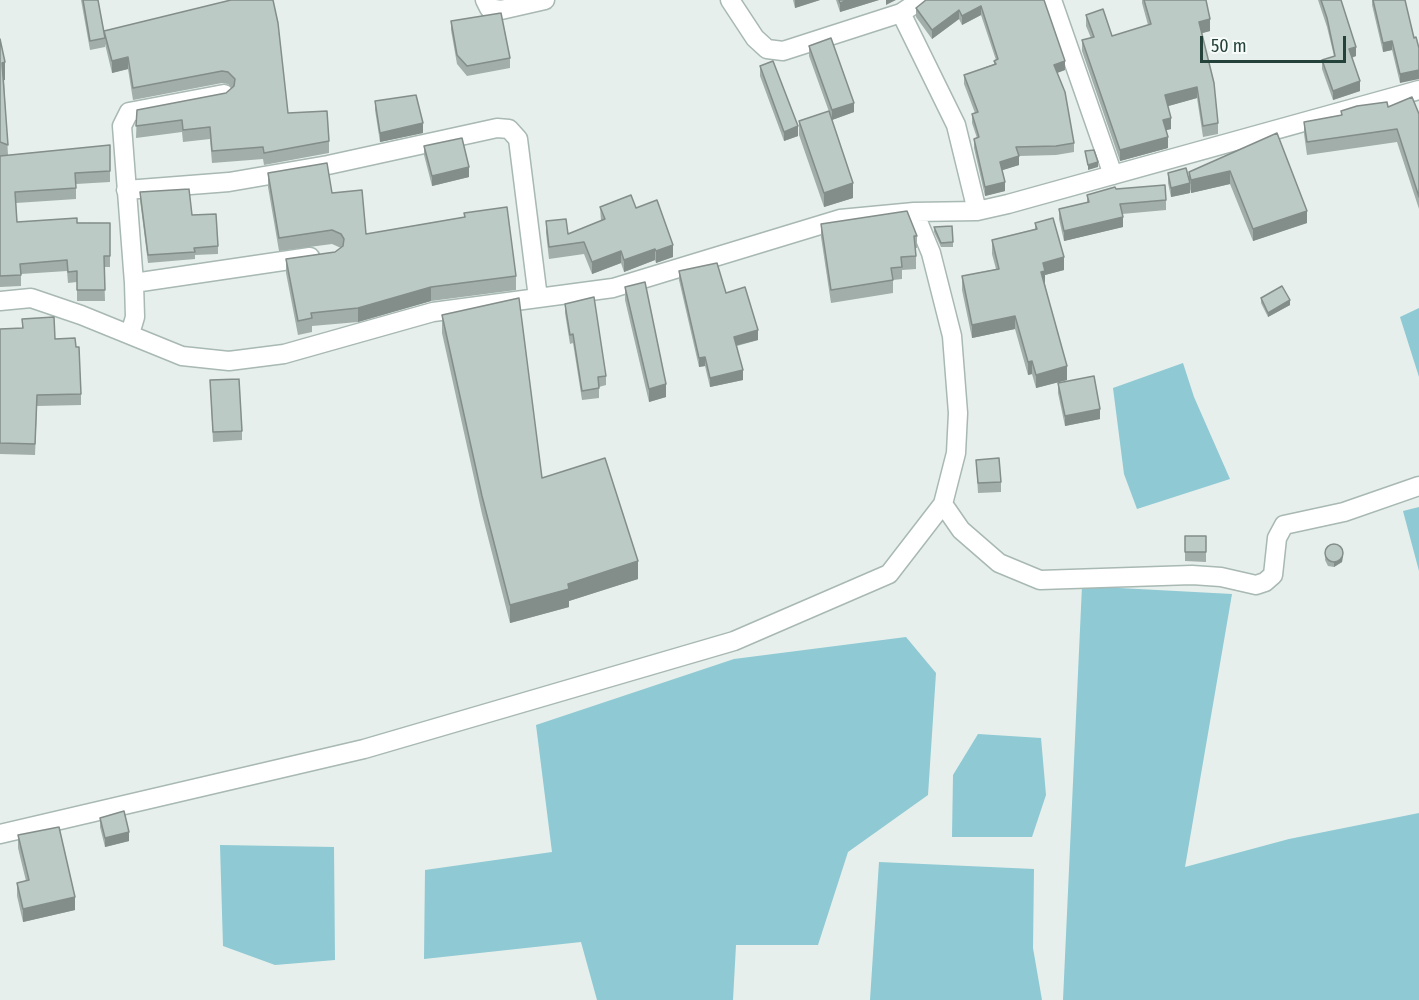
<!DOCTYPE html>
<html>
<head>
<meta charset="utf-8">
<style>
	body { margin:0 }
	#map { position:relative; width:1419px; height:1000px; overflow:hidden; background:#e6efeb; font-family:"Fira Sans Condensed",sans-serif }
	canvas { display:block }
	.scale { position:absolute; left:1200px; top:36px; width:146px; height:27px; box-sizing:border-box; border:3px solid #24423a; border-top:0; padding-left:8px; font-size:18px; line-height:21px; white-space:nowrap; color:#24423a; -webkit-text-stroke:4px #f7fbf9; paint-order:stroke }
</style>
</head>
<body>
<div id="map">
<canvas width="1419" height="1000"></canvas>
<div class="scale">50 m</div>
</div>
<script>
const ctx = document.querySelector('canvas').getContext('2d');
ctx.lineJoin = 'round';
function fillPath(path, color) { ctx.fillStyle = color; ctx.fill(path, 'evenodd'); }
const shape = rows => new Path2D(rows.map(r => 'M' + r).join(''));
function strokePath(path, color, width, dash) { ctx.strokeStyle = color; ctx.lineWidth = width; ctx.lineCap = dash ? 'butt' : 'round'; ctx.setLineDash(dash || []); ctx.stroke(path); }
const water = shape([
	[1419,308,1419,377,1400,317],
	[1183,363,1194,397,1230,479,1137,509,1124,474,1113,388],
	[1419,507,1419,571,1403,511],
	[1082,586,1232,594,1185,867,1289,839,1419,813,1419,1000,1063,1000],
	[906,637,936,673,928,795,848,852,818,945,736,945,733,1000,597,1000,581,942,424,959,425,870,552,852,536,725,734,659],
	[978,734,1041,738,1046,795,1032,837,952,837,953,775],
	[220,845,334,847,335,960,275,965,223,946],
	[879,862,1034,869,1033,948,1042,1000,870,1000]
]);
const minor = shape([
	[485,0,489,8,501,10,545,0],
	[730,0,755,38,767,49,783,51,901,13,921,0],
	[1052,0,1113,175],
	[901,13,956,125,977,211],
	[126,190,229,182,328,165,497,128,509,129,518,139,538,298],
	[914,212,931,253,952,336,958,413,956,453,943,504,961,530,999,563,1040,580,1192,575,1221,577,1256,585,1265,582,1273,575,1277,538,1284,525,1344,512,1419,486],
	[134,283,310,257],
	[0,301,31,298,81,315,182,356,229,361,284,354,433,312,613,288,840,219,914,212,977,211,1008,204,1419,90],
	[130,334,135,317,134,283,122,126,129,112,224,94],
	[0,834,364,749,734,641,889,574,943,504]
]);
const wall = shape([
	[81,0,98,0,104,36,104,31,231,0,288,113,329,141,329,153,264,165,263,159,212,163,210,139,183,142,182,132,136,138,137,110,226,93,232,88,228,84,222,83,133,100,128,69,112,73,105,44,105,47,90,50],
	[793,0,820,0,795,8],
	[836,0,879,0,840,12],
	[1044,0,1065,70,1057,73,1074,143,1074,152,1056,155,1019,156,1019,165,1002,170,1005,191,985,196,974,148,974,139,977,138,972,123,972,114,975,113,964,84,964,75,994,64,994,61,996,60,981,15,962,25,959,19,932,39,916,17,916,8],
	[1142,0,1206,0,1210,31,1202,33,1218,123,1218,134,1203,137,1197,98,1168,106,1171,129,1166,130,1168,148,1120,161,1082,51,1082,40,1091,38,1086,26,1086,15,1112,36,1148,25,1142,3],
	[1318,0,1341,0,1356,56,1352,58,1360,91,1333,100,1322,69,1322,60,1334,56,1327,27],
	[1372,0,1405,0,1414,38,1400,83,1392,50,1383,52,1372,5],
	[451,21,510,58,510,68,467,76,457,64,451,30],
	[0,39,5,80,4,80,8,155,110,145,110,182,76,184,76,199,16,203,17,222,110,223,110,267,104,267,105,301,77,301,77,282,68,283,67,271,21,274,21,286,0,287],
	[809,46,854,112,832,120,809,56],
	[760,66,798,136,784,141,760,76],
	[375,101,423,133,380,142,375,110],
	[1388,107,1419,114,1419,209,1397,142,1307,155,1304,134,1304,122,1341,115,1341,111],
	[799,121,853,198,824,207,799,135],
	[1277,133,1307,223,1253,241,1230,184,1191,193,1190,189,1190,193,1171,197,1168,183,1168,173,1189,178,1189,172],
	[424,146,469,177,432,186,424,155],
	[268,173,332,193,366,234,464,217,464,213,516,276,516,290,431,301,358,322,312,326,312,332,298,335,286,273,286,259,335,252,341,248,332,244,279,251,268,187],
	[1116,189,1166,200,1166,210,1122,214,1123,227,1064,241,1059,219,1059,209,1087,203,1087,195],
	[140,192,192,215,218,246,218,254,195,255,195,259,148,263,140,200],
	[600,207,636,208,673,257,656,263,655,260,624,272,621,263,592,274,584,254,549,259,546,233,546,221,568,234,601,221],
	[1035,223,1064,270,1045,275,1045,284,1067,380,1036,388,1032,374,1028,375,1015,329,972,338,962,290,962,276,996,269,992,254,992,240,1035,229],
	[821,224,917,236,917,248,916,248,916,269,902,270,902,279,893,280,893,293,831,303,821,237],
	[934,227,953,242,953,247,941,247,934,232],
	[679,271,726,293,758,340,737,346,743,380,710,387,705,366,699,367,679,280],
	[625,287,666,397,649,402,625,300],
	[1261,298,1290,305,1268,317,1261,303],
	[565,304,606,376,606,385,599,387,599,398,582,400,573,343,570,344,565,313],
	[442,315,542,478,638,579,569,601,569,607,510,623,482,514,442,333],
	[22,319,55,339,81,394,81,405,37,406,35,455,0,454,0,329,22,328],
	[210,380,242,431,242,440,213,442],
	[1058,383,1100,419,1065,426,1058,393],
	[976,460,1001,482,1001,492,978,493],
	[1185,536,1206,536,1206,562,1185,561],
	[1326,550,1343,557,1342,562,1334,567,1328,566,1325,560],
	[100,818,129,841,105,847,100,827],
	[18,835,75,910,23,922,17,896,17,883,26,881,18,848]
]);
const shadedWall = shape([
	[795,0,820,0,795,8],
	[848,0,879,0,840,12,840,3],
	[886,0,896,0,886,5],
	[981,6,981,15,962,25,962,16],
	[959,10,959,19,932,39,932,30],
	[1210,19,1210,31,1199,34,1199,22],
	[1392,41,1392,50,1383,52,1383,43],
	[1356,47,1356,56,1349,58,1349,49],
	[128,57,128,69,112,73,112,61],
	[1065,61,1065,70,1054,74,1054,65],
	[5,62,5,80,2,81,2,63],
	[1419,70,1419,79,1400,83,1400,74],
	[1360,81,1360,91,1333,100,1333,91],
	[1197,87,1197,98,1165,107,1165,95],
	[854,103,854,112,832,120,832,110],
	[1171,118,1171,129,1163,131,1163,120],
	[423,123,423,133,380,142,380,133],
	[798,126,798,136,784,141,784,132],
	[1168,137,1168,148,1120,161,1120,150],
	[1019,156,1019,165,1000,171,1000,162],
	[1098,162,1098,167,1088,170,1088,165],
	[469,167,469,177,432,186,432,176],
	[1230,171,1230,184,1191,193,1191,180],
	[1005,182,1005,191,985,196,985,187],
	[853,183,853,198,824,207,824,193],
	[1190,183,1190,193,1171,197,1171,188],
	[1307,211,1307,223,1253,241,1253,229],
	[1123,217,1123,227,1064,241,1064,231],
	[673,245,673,257,656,263,656,251],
	[655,249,655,260,624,272,624,260],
	[621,251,621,263,592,274,592,262],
	[1064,257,1064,270,1045,275,1045,284,1041,272,1043,263],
	[431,287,431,301,358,322,358,308],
	[1290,300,1290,305,1268,317,1268,313],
	[1015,316,1015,329,972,338,972,325],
	[758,330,758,340,734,346,734,337],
	[705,357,705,366,699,367,699,358],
	[1032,361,1032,374,1028,375,1028,362],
	[1067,366,1067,380,1036,388,1036,375],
	[743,370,743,380,710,387,710,378],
	[666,384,666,397,649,402,649,389],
	[1100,409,1100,419,1065,426,1065,416],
	[1343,552,1342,562,1334,567,1334,562],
	[638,561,638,579,569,601,569,607,510,623,510,605,568,584],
	[129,832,129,841,105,847,105,838],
	[75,897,75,910,23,922,23,909]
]);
const building = shape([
	[83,0,98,0,105,38,90,41,83,0],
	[231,0,273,0,278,23,288,113,327,111,329,141,264,153,263,147,212,151,210,127,183,130,182,120,136,126,137,110,226,93,234,86,235,79,228,72,222,71,133,88,128,57,112,61,104,31,231,0],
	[839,0,848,0,840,3,839,0],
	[926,0,1044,0,1065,61,1054,65,1065,92,1074,143,1056,146,1016,147,1019,156,1000,162,1005,182,985,187,974,139,979,137,972,114,978,112,964,75,996,64,994,61,998,59,981,6,962,16,959,10,932,30,916,8,926,0],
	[1144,0,1206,0,1210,19,1199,22,1214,83,1218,123,1203,126,1197,87,1165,95,1171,118,1163,120,1168,137,1120,150,1082,40,1094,37,1086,15,1103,9,1112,36,1151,24,1144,0],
	[1321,0,1341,0,1356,47,1349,49,1360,81,1333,91,1322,60,1335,56,1327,18,1321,0],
	[1373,0,1405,0,1414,38,1416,37,1419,48,1419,70,1400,74,1392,41,1383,43,1373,0],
	[501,13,510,58,467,66,457,55,451,21,501,13],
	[831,38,854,103,832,110,809,46,831,38],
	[0,39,5,62,2,63,8,145,0,142,0,39],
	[773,61,798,126,784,132,760,66,773,61],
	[416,95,423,123,380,133,375,101,416,95],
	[1412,97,1419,114,1419,197,1397,129,1307,142,1304,122,1342,115,1341,111,1357,106,1387,102,1388,107,1412,97],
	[829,111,853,183,824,193,799,121,829,111],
	[1277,133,1307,211,1253,229,1230,171,1191,180,1189,172,1277,133],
	[462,138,469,167,432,176,424,146,462,138],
	[110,145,110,171,75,173,76,188,15,192,17,222,77,218,77,223,110,223,110,256,104,256,105,290,77,290,77,271,68,272,67,260,20,264,21,275,0,276,0,156,110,145],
	[1094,150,1098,162,1088,165,1085,151,1094,150],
	[327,163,332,193,362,190,366,234,465,217,464,213,507,207,516,276,431,287,358,308,311,313,312,318,298,321,286,259,335,252,343,246,344,239,341,234,332,230,279,238,268,173,327,163],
	[1186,168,1190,183,1171,188,1168,173,1186,168],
	[1165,185,1166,200,1120,204,1123,217,1064,231,1059,209,1089,202,1087,195,1115,187,1116,189,1165,185],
	[189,189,192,215,216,214,218,246,194,248,195,252,148,255,140,192,189,189],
	[631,195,636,208,657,200,673,245,656,251,655,249,624,260,621,251,592,262,584,242,549,247,546,221,566,219,568,234,605,219,600,207,631,195],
	[907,211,917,236,914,236,916,256,901,257,902,267,891,268,893,280,831,290,821,224,907,211],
	[1053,218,1064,257,1043,263,1045,271,1041,272,1067,366,1036,375,1032,361,1028,362,1015,316,972,325,962,276,999,269,992,240,1037,229,1035,223,1053,218],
	[952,226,953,242,941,243,934,227,952,226],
	[717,263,726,293,745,287,758,330,734,337,743,370,710,378,705,357,699,358,679,271,717,263],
	[645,282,666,384,649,389,625,287,645,282],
	[1282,286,1290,300,1268,313,1261,298,1282,286],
	[594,297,606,376,598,377,599,388,582,391,573,334,570,335,565,304,594,297],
	[519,298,542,478,605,458,638,561,568,584,569,589,510,605,482,496,442,315,519,298],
	[54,317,55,339,75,338,76,347,79,347,81,394,37,395,35,444,0,443,0,329,23,328,22,319,54,317],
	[1094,376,1100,409,1065,416,1058,383,1094,376],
	[239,379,242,431,213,432,210,380,239,379],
	[999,458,1001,482,978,483,976,460,999,458],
	[1185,536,1206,536,1206,552,1185,552,1185,536],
	'1325 553a9 9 0 1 1 18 0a9 9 0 1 1-18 0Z',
	[124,811,129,832,105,838,100,818,124,811],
	[59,827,75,897,23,909,17,883,29,880,18,835,59,827]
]);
fillPath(water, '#8ec9d4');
strokePath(minor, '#a8b8b2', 21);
strokePath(minor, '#fff', 18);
fillPath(wall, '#a1aea9');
fillPath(shadedWall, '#838d89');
fillPath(building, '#bbcac4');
strokePath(building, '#838d89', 1.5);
</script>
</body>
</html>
